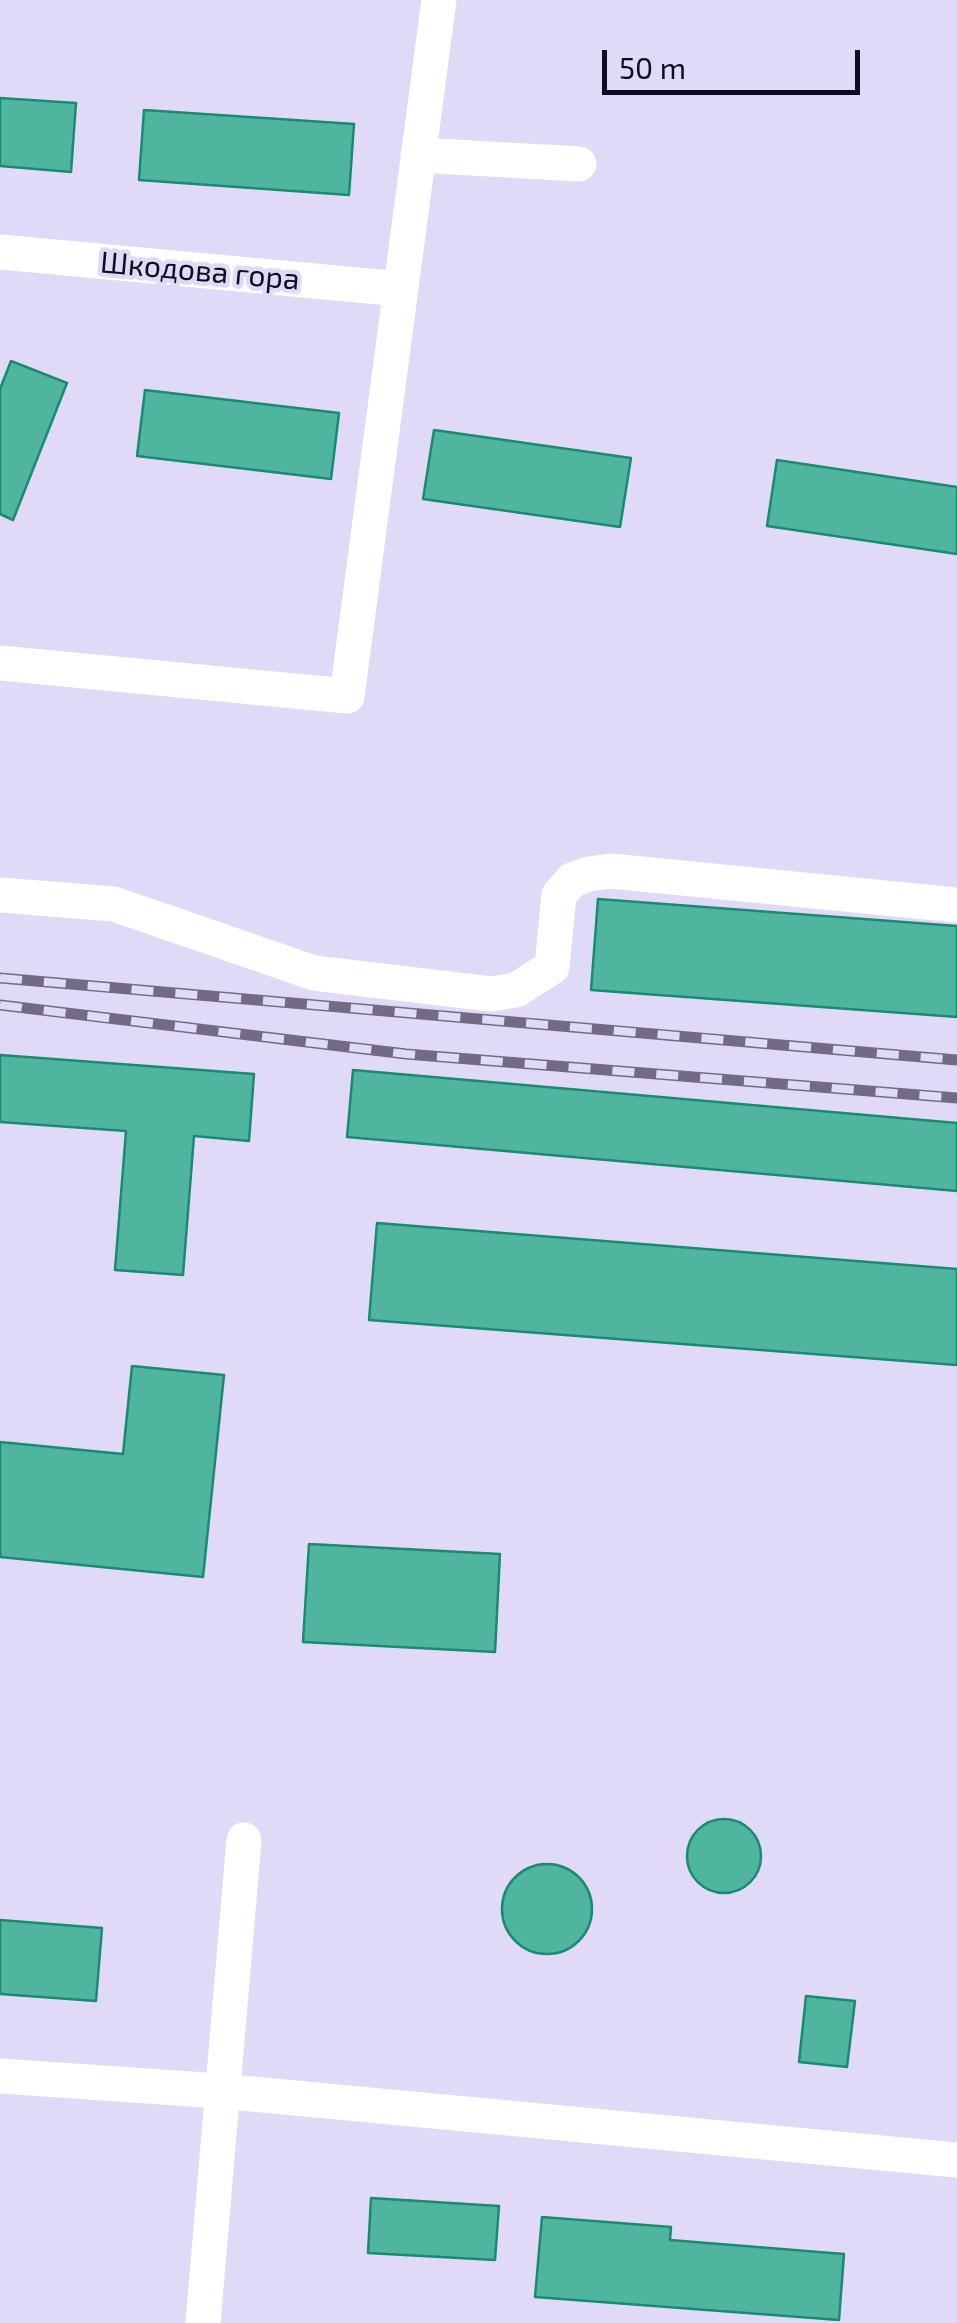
<!DOCTYPE html>
<html>
<head>
<meta charset="utf-8">
<style>
	body { margin:0 }
	#map { position:relative; width:957px; height:2323px; overflow:hidden; background:#e1daf7; font-family:"Exo 2",sans-serif }
	canvas { display:block }
	.scale { position:absolute; left:602px; top:50px; width:258px; height:45px; box-sizing:border-box; border:5px solid #120922; border-top:0; padding-left:12px; font-size:30px; line-height:35px; white-space:nowrap; color:#120922; -webkit-text-stroke:8px #e1daf7; paint-order:stroke }
</style>
</head>
<body>
<div id="map">
<canvas width="957" height="2323"></canvas>
<div class="scale">50 m</div>
</div>
<script>
const ctx = document.querySelector('canvas').getContext('2d');
ctx.lineJoin = 'round';
function fillPath(path, color) { ctx.fillStyle = color; ctx.fill(path, 'evenodd'); }
const shape = rows => new Path2D(rows.map(r => 'M' + r).join(''));
function strokePath(path, color, width, dash) { ctx.strokeStyle = color; ctx.lineWidth = width; ctx.lineCap = dash ? 'butt' : 'round'; ctx.setLineDash(dash || []); ctx.stroke(path); }
function write(font, color, halo, rows, align = 'center') {
  ctx.font = font + ' "Exo 2",sans-serif'; ctx.lineWidth = 9; ctx.setLineDash([]); ctx.textBaseline = 'middle'; ctx.strokeStyle = halo; ctx.fillStyle = color; for (const [text, x, y, turn = 0] of rows) {
    ctx.save(); ctx.translate(x, y); ctx.rotate((+turn || 0) * Math.PI / 180); ctx.textAlign = isNaN(turn) ? turn : align; if (halo) ctx.strokeText(text, 0, 0); ctx.fillText(text, 0, 0); ctx.restore();
  }
}
const building = shape([
	[0,98,76,103,71,172,0,166,0,98],
	[144,110,354,124,349,195,139,180,144,110],
	[11,361,67,383,13,520,0,514,0,389,11,361],
	[145,390,339,413,331,479,137,456,145,390],
	[434,430,631,458,620,527,423,499,434,430],
	[777,460,957,487,957,554,767,526,777,460],
	[598,899,957,926,957,1017,591,990,598,899],
	[0,1055,254,1074,249,1141,194,1136,183,1275,115,1270,126,1131,0,1122,0,1055],
	[353,1070,957,1123,957,1191,347,1137,353,1070],
	[377,1223,957,1269,957,1365,369,1320,377,1223],
	[132,1366,224,1375,203,1577,0,1557,0,1442,123,1454,132,1366],
	[309,1544,500,1554,495,1652,303,1642,309,1544],
	'687 1856a37 37 0 1 1 74 0a37 37 0 1 1-74 0Z',
	'502 1909a45 45 0 1 1 90 0a45 45 0 1 1-90 0Z',
	[0,1920,102,1928,96,2001,0,1994,0,1920],
	[806,1996,855,2001,847,2067,799,2062,806,1996],
	[371,2198,499,2206,495,2260,368,2253,371,2198],
	[542,2217,671,2227,670,2240,844,2254,839,2320,535,2297,542,2217]
]);
const minor = shape([
	[418,155,579,164],
	[0,252,401,289],
	[0,663,347,696,439,0],
	[0,895,114,904,314,973,491,994,516,990,552,967,559,895,572,880,589,874,611,871,957,905],
	[0,2076,220,2091,957,2160],
	[203,2323,244,1840]
]);
const rail = shape([
	[0,978,957,1060],
	[0,1005,406,1054,957,1098]
]);
const streetNames = [
	["Шкодова гора",200,271,5]
];
fillPath(building, '#4fb59e');
strokePath(building, '#1b8a75', 2.5);
strokePath(minor, '#fff', 35);
strokePath(rail, '#736b86', 11);
strokePath(rail, '#e1daf7', 8, [22]);
write('30px', '#120922', '#e1daf7', streetNames);
</script>
</body>
</html>
